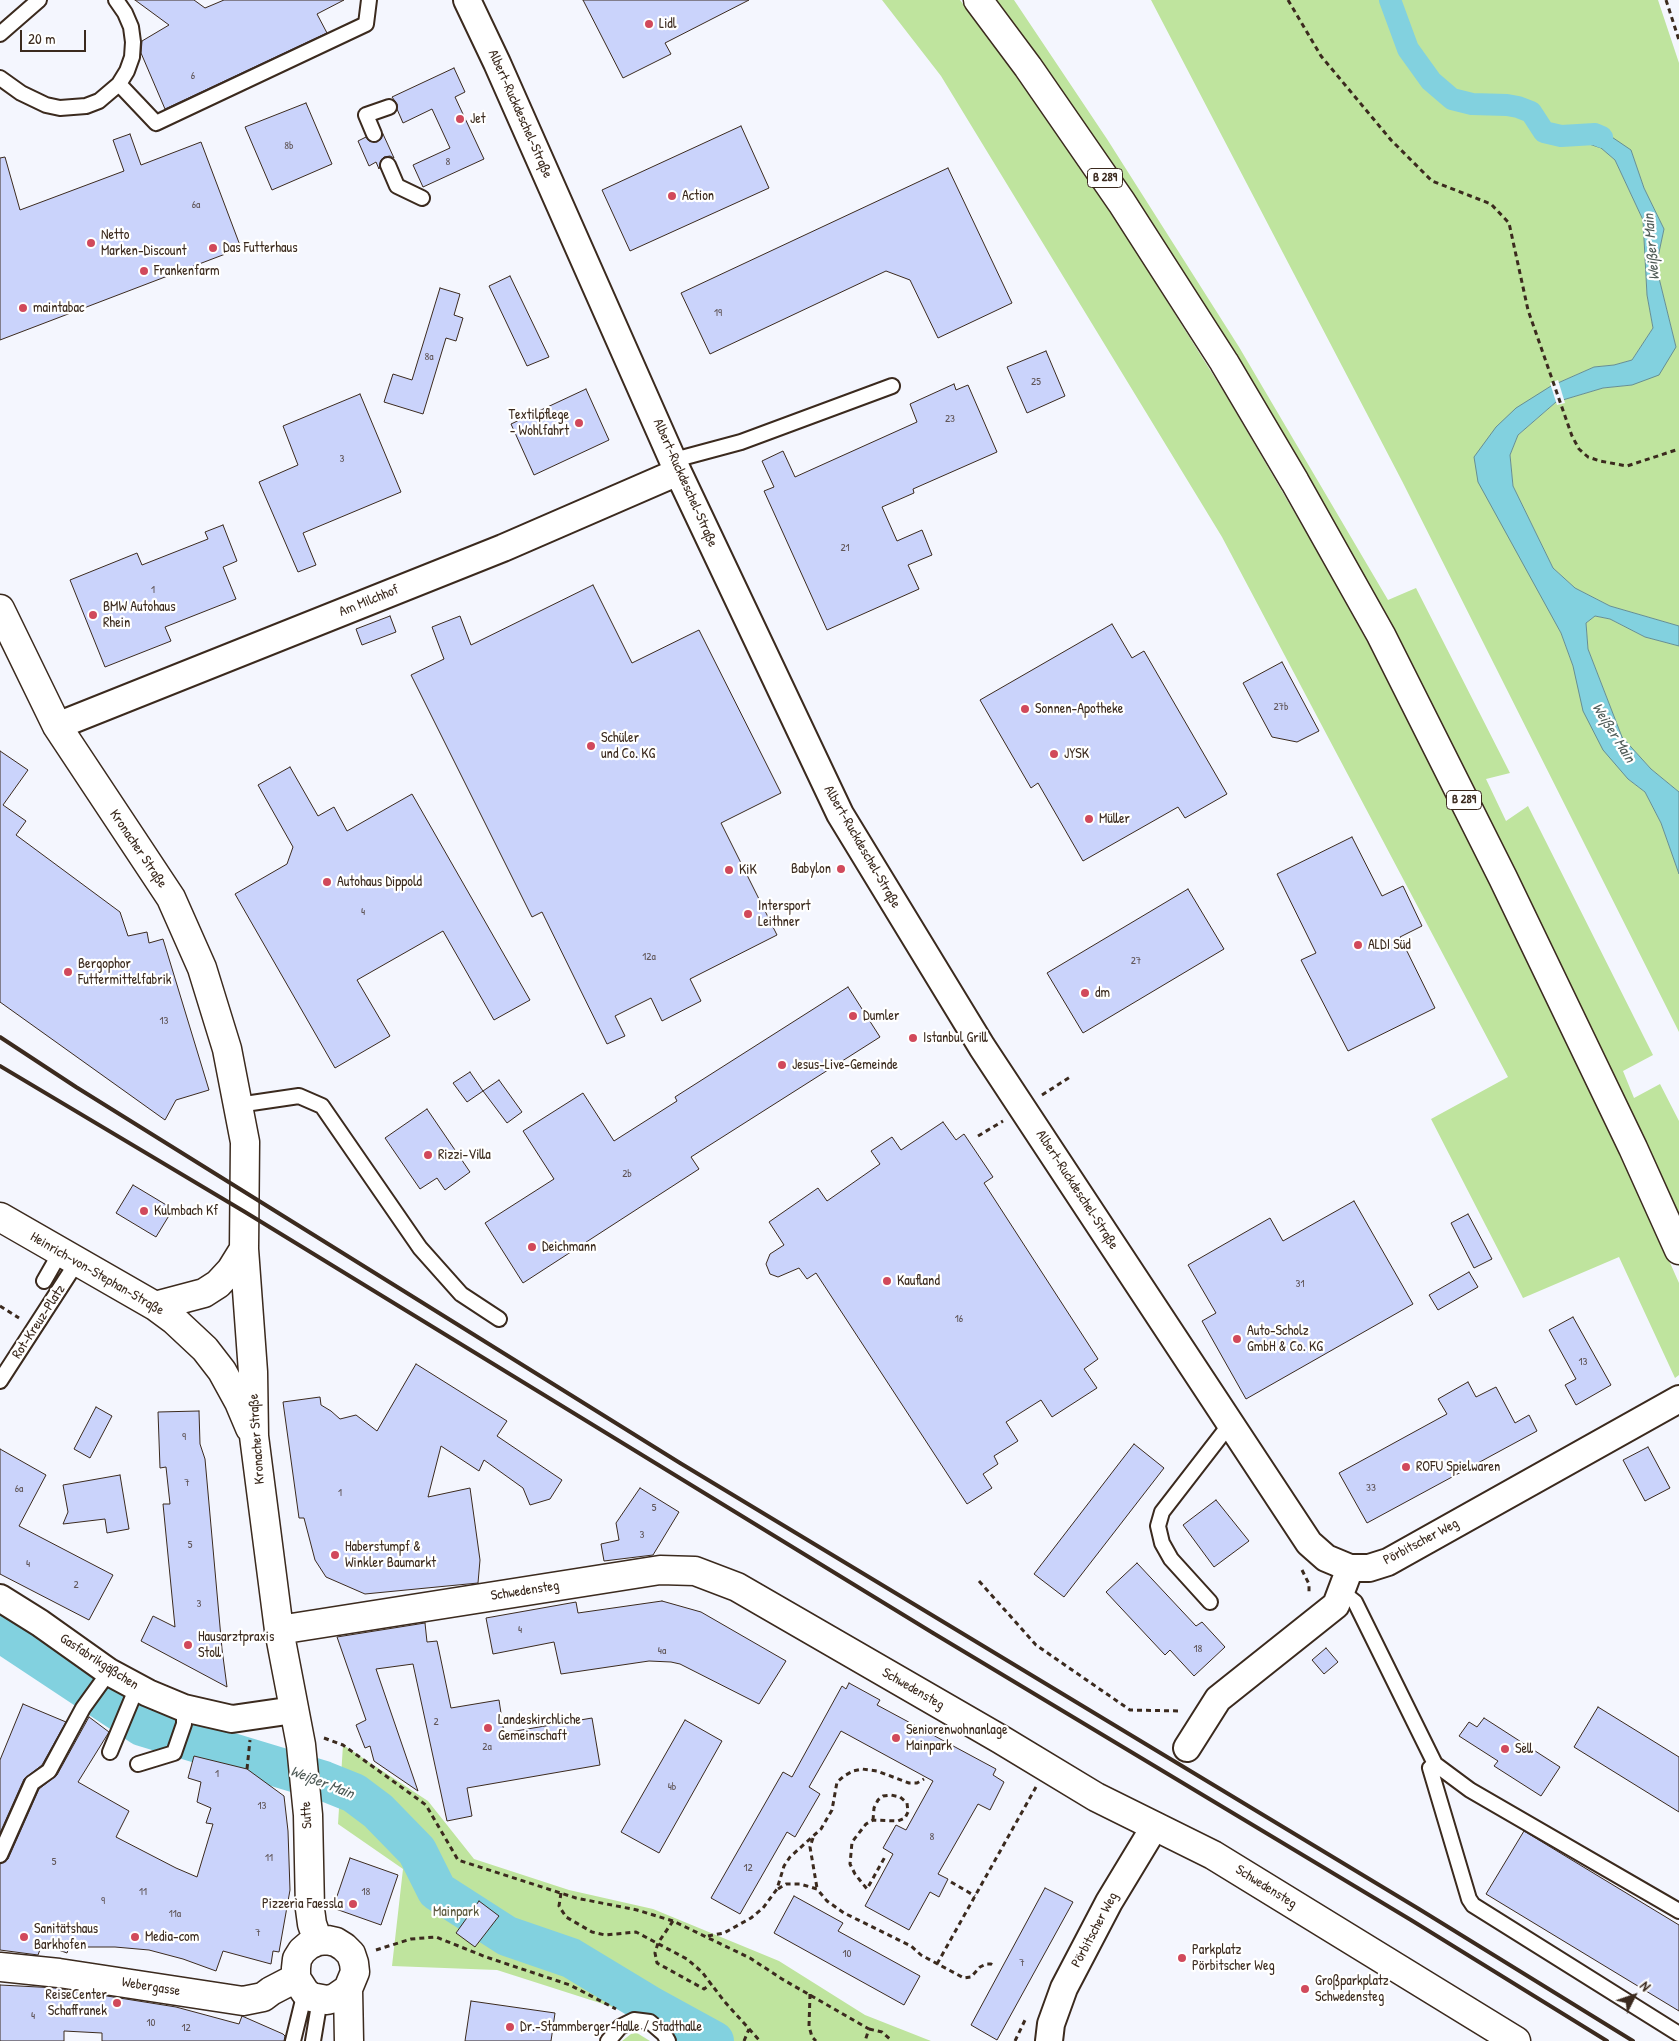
<!DOCTYPE html>
<html>
<head>
<meta charset="utf-8">
<style>
	body { margin:0 }
	#map { position:relative; width:1679px; height:2041px; overflow:hidden; background:#f4f6fe; font-family:"Patrick Hand",sans-serif }
	canvas { display:block }
	.north { position:absolute; left:1609px; top:1971px; width:50px; height:50px; -webkit-text-stroke:4px #fff; paint-order:stroke; rotate:49deg; font-size:14px; font-weight:700; line-height:20px; text-align:center; color:#3b2a1e }
	.north::after { content:''; display:block; margin:auto; width:18px; height:22px; background:#3b2a1e; clip-path:polygon(50% 0,100% 100%,50% 72%,0 100%) }
	.scale { position:absolute; left:20px; top:30px; width:66px; height:22px; box-sizing:border-box; border:2px solid #3b2a1e; border-top:0; padding-left:6px; font-size:15px; line-height:18px; white-space:nowrap; color:#3b2a1e; -webkit-text-stroke:4px #fff; paint-order:stroke }
</style>
</head>
<body>
<div id="map">
<canvas width="1679" height="2041"></canvas>
<div class="north">N</div>
<div class="scale">20 m</div>
</div>
<script>
const ctx = document.querySelector('canvas').getContext('2d');
ctx.lineJoin = 'round';
function fillPath(path, color) { ctx.fillStyle = color; ctx.fill(path, 'evenodd'); }
const shape = rows => new Path2D(rows.map(r => 'M' + r).join(''));
function strokePath(path, color, width, dash) { ctx.strokeStyle = color; ctx.lineWidth = width; ctx.lineCap = dash ? 'butt' : 'round'; ctx.setLineDash(dash || []); ctx.stroke(path); }
function write(font, color, halo, rows, align = 'center') {
  ctx.font = font + ' "Patrick Hand",sans-serif'; ctx.lineWidth = 4.5; ctx.setLineDash([]); ctx.textBaseline = 'middle'; ctx.strokeStyle = halo; ctx.fillStyle = color; for (const [text, x, y, turn = 0] of rows) {
    ctx.save(); ctx.translate(x, y); ctx.rotate((+turn || 0) * Math.PI / 180); ctx.textAlign = isNaN(turn) ? turn : align; if (halo) ctx.strokeText(text, 0, 0); ctx.fillText(text, 0, 0); ctx.restore();
  }
}
const green = shape([
	[882,0,960,0,1019,78,1111,212,1227,397,1310,539,1396,693,1508,918,1638,1191,1679,1283,1679,1375,1675,1378,1619,1257,1523,1298,1431,1119,1508,1077,1222,537,941,76],
	[995,0,1014,0,1107,139,1239,347,1388,600,1416,588,1510,773,1486,779,1506,821,1528,806,1653,1055,1623,1071,1634,1098,1660,1084,1679,1121,1679,1218,1544,932,1447,734,1385,618],
	[1151,0,1658,0,1679,63,1679,626,1610,606,1575,588,1553,568,1513,486,1510,455,1518,435,1556,402,1603,388,1632,385,1676,347,1659,278,1658,257,1664,229,1644,188,1631,150,1568,131,1580,141,1601,148,1615,160,1643,220,1647,295,1653,328,1632,360,1614,365,1594,367,1551,386,1496,427,1523,560,1561,633,1573,666,1628,779,1645,792,1661,823,1679,874,1679,1032,1402,481],
	[1595,616,1610,619,1645,637,1679,646,1679,792,1651,769,1622,737,1588,649,1586,623],
	[343,1745,428,1801,474,1859,569,1890,653,1909,779,1961,865,2015,931,2041,688,2041,690,2037,625,2011,497,1970,392,1966,403,1869,338,1824],
	[637,2033,650,2041,622,2041,631,2034]
]);
const water = shape([
	[1597,127,1631,150,1644,188,1664,229,1658,257,1659,278,1676,347,1659,375,1632,385,1603,388,1556,402,1518,435,1510,455,1513,486,1553,568,1575,588,1610,606,1679,626,1679,646,1645,637,1610,619,1595,616,1586,623,1588,649,1622,737,1651,769,1679,792,1679,874,1661,823,1645,792,1628,779,1603,750,1583,711,1573,666,1561,633,1478,482,1474,457,1496,427,1516,408,1551,386,1594,367,1614,365,1632,360,1653,328,1647,295,1643,220,1615,160,1601,148,1580,141,1567,131,1597,127]
]);
const pier = shape([
	[1558,380,1565,403,1557,405,1550,383]
]);
const canal = shape([
	[1390,0,1408,49,1431,81,1452,99,1472,104,1507,105,1518,107,1531,112,1544,132,1561,136,1595,134,1602,137]
]);
const river = shape([
	[0,1632,142,1726,324,1781,354,1793,378,1811,417,1851,437,1891,507,1936,571,1958,652,2007,714,2041]
]);
const building = shape([
	[135,0,194,0,205,8,224,0,344,0,317,14,327,33,165,109,141,53,142,41,169,25,135,0],
	[583,0,749,0,665,43,671,54,623,78,583,0],
	[454,68,465,92,455,97,484,159,423,187,413,165,450,148,432,109,403,123,397,109,397,104,392,97,454,68],
	[306,103,332,164,272,190,245,127,306,103],
	[741,126,769,188,630,251,602,190,741,126],
	[130,134,141,165,201,142,241,248,0,340,0,158,5,157,20,210,124,171,113,140,130,134],
	[383,134,394,158,390,156,384,157,381,160,379,169,376,162,369,166,358,141,366,137,369,141,377,142,381,139,383,134],
	[948,168,1012,303,938,338,910,280,886,271,710,354,681,293,948,168],
	[510,276,549,357,527,366,489,286,510,276],
	[440,288,460,294,454,315,463,318,456,341,446,338,423,414,384,402,393,374,412,380,440,288],
	[1046,351,1065,396,1027,413,1007,367,1046,351],
	[954,384,956,390,968,385,997,452,913,489,914,493,882,507,897,541,922,530,932,555,908,565,919,589,827,630,764,491,774,487,762,461,783,451,795,477,917,422,910,404,954,384],
	[586,389,609,440,534,475,511,424,586,389],
	[360,394,401,492,303,533,316,565,298,572,259,482,298,465,283,426,360,394],
	[223,525,237,561,223,567,236,599,165,627,171,641,105,667,70,580,137,553,142,565,208,539,205,532,223,525],
	[593,585,632,663,699,630,781,793,721,823,777,935,690,979,701,1001,662,1021,651,998,615,1016,625,1036,607,1044,542,912,532,917,411,675,444,659,432,627,460,616,471,645,593,585],
	[390,616,396,632,362,645,356,629,390,616],
	[1112,624,1132,658,1144,651,1227,794,1185,818,1178,807,1083,861,1038,783,1031,788,980,700,1112,624],
	[1282,662,1319,731,1297,742,1272,737,1243,683,1282,662],
	[0,751,28,770,3,805,26,821,16,835,120,912,128,936,147,932,149,943,163,939,209,1090,176,1100,165,1120,0,1002,0,751],
	[290,767,318,816,334,807,347,831,412,794,530,1000,494,1020,443,931,357,980,390,1036,335,1068,235,894,287,864,293,847,258,785,290,767],
	[1352,837,1382,896,1403,886,1422,926,1400,937,1435,1008,1348,1051,1301,960,1316,953,1277,874,1352,837],
	[1188,889,1224,949,1083,1033,1047,973,1188,889],
	[848,987,880,1037,691,1157,699,1169,523,1283,485,1223,554,1179,523,1131,583,1093,614,1141,677,1101,675,1097,848,987],
	[470,1072,483,1091,467,1102,453,1083,470,1072],
	[499,1080,522,1112,507,1123,483,1091,499,1080],
	[427,1109,470,1172,445,1190,437,1178,420,1189,385,1138,427,1109],
	[943,1122,956,1140,964,1134,993,1177,984,1183,1098,1359,1084,1369,1097,1388,1052,1417,1041,1400,1006,1422,1018,1441,994,1456,998,1464,983,1474,992,1488,967,1504,816,1273,807,1279,799,1268,778,1277,770,1274,766,1264,770,1254,784,1245,769,1222,818,1188,827,1201,880,1164,871,1151,892,1137,901,1150,943,1122],
	[133,1185,173,1209,156,1237,116,1213,133,1185],
	[1354,1201,1413,1304,1246,1399,1202,1321,1216,1313,1188,1265,1270,1218,1283,1241,1354,1201],
	[1468,1214,1492,1259,1474,1268,1451,1223,1468,1214],
	[1469,1272,1478,1287,1438,1310,1429,1295,1469,1272],
	[1573,1317,1611,1385,1576,1405,1565,1385,1576,1379,1549,1330,1573,1317],
	[416,1364,507,1421,497,1436,562,1480,550,1499,530,1505,523,1488,484,1460,479,1471,441,1446,428,1497,470,1488,480,1560,478,1583,365,1594,326,1577,315,1560,304,1518,299,1518,283,1402,320,1397,321,1405,331,1411,340,1419,356,1415,377,1431,416,1364],
	[1468,1382,1476,1397,1496,1387,1515,1423,1529,1415,1537,1431,1367,1523,1339,1473,1447,1414,1438,1399,1468,1382],
	[96,1407,112,1416,90,1458,74,1449,96,1407],
	[199,1411,200,1444,205,1459,222,1649,227,1687,141,1641,153,1616,175,1627,163,1504,170,1504,166,1467,160,1468,158,1412,199,1411],
	[1134,1444,1164,1468,1064,1597,1034,1574,1134,1444],
	[1648,1447,1670,1488,1645,1501,1623,1460,1648,1447],
	[0,1449,46,1475,19,1526,113,1575,89,1620,0,1574,0,1449],
	[120,1475,129,1529,107,1533,105,1519,63,1524,68,1512,63,1485,120,1475],
	[640,1488,679,1512,653,1555,604,1561,601,1544,619,1540,616,1523,640,1488],
	[1216,1500,1249,1541,1214,1567,1183,1525,1216,1500],
	[1137,1563,1196,1626,1202,1622,1225,1647,1194,1676,1170,1650,1165,1655,1106,1592,1137,1563],
	[662,1601,701,1612,786,1661,759,1704,680,1664,671,1662,649,1661,561,1674,554,1642,493,1654,486,1618,576,1602,578,1613,662,1601],
	[425,1623,427,1642,437,1641,451,1708,499,1700,504,1733,592,1718,600,1765,467,1788,472,1816,447,1821,413,1664,376,1669,418,1791,374,1761,370,1746,365,1748,356,1725,366,1720,337,1637,425,1623],
	[1326,1648,1338,1662,1324,1674,1312,1660,1326,1648],
	[849,1683,880,1700,877,1705,996,1769,993,1775,1004,1782,990,1810,978,1804,938,1874,948,1879,939,1897,930,1892,909,1930,865,1906,893,1854,883,1848,896,1825,906,1830,933,1781,841,1731,809,1787,820,1794,795,1837,787,1832,740,1914,711,1898,783,1772,792,1777,842,1686,846,1689,849,1683],
	[23,1704,66,1722,42,1765,24,1779,0,1833,0,1760,23,1704],
	[1598,1707,1679,1757,1679,1812,1574,1747,1598,1707],
	[89,1717,109,1732,78,1782,129,1811,116,1837,176,1868,197,1877,213,1824,206,1823,211,1808,197,1802,201,1782,188,1778,194,1756,247,1769,284,1796,288,1831,290,1890,279,1952,273,1951,271,1964,223,1951,216,1971,183,1959,149,1950,115,1947,69,1947,67,1953,42,1944,38,1955,0,1950,0,1864,8,1859,39,1789,57,1775,89,1717],
	[1484,1718,1560,1767,1541,1796,1494,1766,1498,1761,1459,1736,1469,1722,1477,1727,1484,1718],
	[685,1720,722,1741,659,1853,621,1832,685,1720],
	[1524,1831,1679,1925,1679,2011,1486,1894,1524,1831],
	[350,1858,398,1875,381,1925,333,1908,350,1858],
	[1045,1888,1073,1902,997,2040,971,2025,1045,1888],
	[794,1896,843,1923,838,1931,920,1976,904,2005,774,1933,794,1896],
	[479,1901,499,1916,475,1947,456,1933,479,1901],
	[0,1985,57,1988,66,1990,66,1992,88,1993,176,2007,239,2024,242,2016,283,2034,285,2036,284,2041,102,2041,102,2033,64,2031,64,2041,0,2041,0,1985],
	[471,2001,555,2013,551,2041,465,2041,471,2001]
]);
const path = shape([
	[1288,0,1321,56,1391,140,1432,181,1491,204,1509,223,1528,310,1572,436,1579,449,1588,457,1600,461,1627,466,1679,449],
	[1666,0,1679,40],
	[1042,1095,1070,1077],
	[978,1136,1003,1121],
	[0,1306,19,1318],
	[1302,1570,1309,1584,1309,1595],
	[979,1581,1036,1645,1130,1710,1181,1711],
	[324,1738,343,1745,426,1805,458,1860,576,1898,637,1910,673,1921,750,1958,782,1979,869,2029,865,2041],
	[247,1769,250,1740],
	[873,1820,874,1808,878,1800,883,1796,891,1795,900,1797,907,1803,908,1812,905,1818,898,1821,873,1820,866,1824,852,1842,850,1864,855,1874,867,1889,886,1855],
	[813,1838,810,1847,817,1888],
	[951,1882,975,1896],
	[778,1889,786,1884,800,1884,817,1889,827,1901,844,1913,911,1946,921,1955,964,1978,971,1977,980,1967,986,1964,991,1964,995,1967],
	[561,1893,559,1906,566,1917,592,1932,605,1935,636,1932,687,1959,702,1972,724,2001,760,2041],
	[673,1921,658,1943,655,1953,657,1963,704,1989,712,1983],
	[708,1936,724,1933,751,1918,763,1908,777,1889,784,1866,790,1857,821,1829,832,1810,837,1782,844,1776,853,1771,862,1769,877,1771,909,1783,917,1783,924,1779],
	[376,1950,411,1939,436,1937,486,1957,570,1985,616,2009],
	[937,1964,1036,1787],
	[810,1994,809,2026,812,2037,816,2041],
	[869,2029,882,2032,892,2041],
	[744,2041,749,2029],
	[1015,2041,1026,2018]
]);
const service = shape([
	[0,34,39,0],
	[0,78,21,93,46,105,60,108,86,106,99,101,119,84,127,71,132,57,133,42,131,27,125,13,116,0],
	[119,84,156,123,366,24,369,0],
	[374,134,366,115,389,107],
	[388,165,397,186,422,198],
	[674,460,741,442,892,386],
	[238,1105,299,1096,322,1106,420,1248,461,1294,499,1319],
	[44,1281,60,1253],
	[0,1381,77,1262],
	[1341,1591,1355,1602,1435,1764,1470,1790,1679,1911],
	[1210,1602,1171,1559,1162,1543,1158,1526,1162,1512,1230,1424],
	[110,1752,137,1687],
	[138,1764,174,1753,184,1724,184,1708],
	[1435,1764,1430,1768,1469,1899,1473,1905,1679,2034],
	[0,1855,32,1783,49,1771,83,1708,109,1672],
	[293,2041,305,1992],
	[313,2041,320,1999],
	[608,2041,620,2027,634,2020,650,2022,664,2034,668,2041]
]);
const minor = shape([
	[467,0,497,63,678,472,840,814,982,1047,1309,1543,1326,1558,1350,1568,1369,1568,1388,1562,1679,1399],
	[57,726,503,548,678,472],
	[0,1598,40,1623,109,1672,148,1693,184,1708,232,1719,294,1710],
	[1187,1748,1218,1699,1336,1605,1350,1568],
	[1049,2041,1051,2024,1064,1988,1109,1902,1155,1826]
]);
const tertiary = shape([
	[0,609,57,726,171,898,202,968,227,1049,245,1142,244,1249,253,1372,254,1436,279,1630,301,1745,308,1815,310,1909,312,1924,318,1941],
	[0,1217,155,1306,174,1320,205,1349,222,1371,239,1402,250,1428],
	[155,1306,204,1293,218,1284,231,1270,244,1249],
	[279,1630,660,1570,695,1571,737,1587,1000,1739,1096,1797,1213,1855,1516,2041],
	[0,1967,59,1973,243,2001,263,1997,271,1991,296,1978],
	[348,1989,335,1998,327,2000,311,1997,305,1992,296,1978,296,1968,297,1959,302,1951,309,1945,318,1941,327,1940,336,1942,344,1947,351,1954,354,1963,355,1972,348,1989,349,2041]
]);
const trunk = shape([
	[978,0,1028,67,1122,203,1224,362,1295,482,1381,635,1503,878,1633,1148,1679,1250]
]);
const rail = shape([
	[0,1037,76,1087,680,1463,1419,1909,1633,2041],
	[0,1066,245,1212,933,1633,1411,1920,1607,2041]
]);
const markers = [
	[649,24,5,"#d1495b"],
	[460,119,5,"#d1495b"],
	[672,196,5,"#d1495b"],
	[91,243,5,"#d1495b"],
	[213,248,5,"#d1495b"],
	[144,271,5,"#d1495b"],
	[23,308,5,"#d1495b"],
	[579,423,5,"#d1495b"],
	[93,615,5,"#d1495b"],
	[1025,709,5,"#d1495b"],
	[591,746,5,"#d1495b"],
	[1054,754,5,"#d1495b"],
	[1089,819,5,"#d1495b"],
	[841,869,5,"#d1495b"],
	[729,870,5,"#d1495b"],
	[327,882,5,"#d1495b"],
	[748,914,5,"#d1495b"],
	[1358,945,5,"#d1495b"],
	[68,972,5,"#d1495b"],
	[1085,993,5,"#d1495b"],
	[853,1016,5,"#d1495b"],
	[913,1038,5,"#d1495b"],
	[782,1065,5,"#d1495b"],
	[428,1155,5,"#d1495b"],
	[144,1211,5,"#d1495b"],
	[532,1247,5,"#d1495b"],
	[887,1281,5,"#d1495b"],
	[1237,1339,5,"#d1495b"],
	[1406,1467,5,"#d1495b"],
	[335,1555,5,"#d1495b"],
	[188,1645,5,"#d1495b"],
	[488,1728,5,"#d1495b"],
	[896,1738,5,"#d1495b"],
	[1505,1749,5,"#d1495b"],
	[353,1904,5,"#d1495b"],
	[24,1937,5,"#d1495b"],
	[135,1937,5,"#d1495b"],
	[1182,1958,5,"#d1495b"],
	[1305,1989,5,"#d1495b"],
	[117,2003,5,"#d1495b"],
	[510,2027,5,"#d1495b"]
];
const numberNames = [
	["6",193,76],
	["8b",289,146],
	["8",448,162],
	["6a",196,205],
	["19",718,313],
	["8a",429,357],
	["25",1036,382],
	["23",950,419],
	["3",342,459],
	["21",845,548],
	["1",153,590],
	["27b",1281,707],
	["4",363,912],
	["12a",649,957],
	["27",1136,961],
	["13",164,1021],
	["2b",627,1174],
	["31",1300,1284],
	["16",959,1319],
	["13",1583,1362],
	["9",184,1437],
	["7",187,1483],
	["33",1371,1488],
	["6a",19,1489],
	["1",340,1493],
	["5",654,1508],
	["3",642,1535],
	["5",190,1545],
	["4",28,1564],
	["2",76,1585],
	["3",199,1604],
	["4",520,1630],
	["18",1198,1649],
	["4a",662,1651],
	["2",436,1722],
	["2a",487,1747],
	["1",217,1774],
	["4b",672,1787],
	["13",262,1806],
	["8",932,1837],
	["11",269,1858],
	["5",54,1862],
	["12",748,1868],
	["11",143,1892],
	["18",366,1892],
	["9",103,1901],
	["11a",175,1914],
	["7",258,1933],
	["10",847,1954],
	["7",1022,1963],
	["4",33,2016],
	["10",151,2023],
	["12",186,2028]
];
const shields = [
	[1105,178,35],
	[1464,800,35]
];
const shieldNames = [
	["B 289",1105,178],
	["B 289",1464,800]
];
const poiNames = [
	["Lidl",659,24],
	["Jet",470,119],
	["Action",682,196],
	["Netto",101,235],
	["Marken-Discount",101,251],
	["Das Futterhaus",223,248],
	["Frankenfarm",154,271],
	["maintabac",33,308],
	["Textilpflege",569,415,"right"],
	["- Wohlfahrt",569,431,"right"],
	["BMW Autohaus",103,607],
	["Rhein",103,623],
	["Sonnen-Apotheke",1035,709],
	["Schüler",601,738],
	["und Co. KG",601,754],
	["JYSK",1064,754],
	["Müller",1099,819],
	["Babylon",831,869,"right"],
	["KiK",739,870],
	["Autohaus Dippold",337,882],
	["Intersport",758,906],
	["Leithner",758,922],
	["ALDI Süd",1368,945],
	["Bergophor",78,964],
	["Futtermittelfabrik",78,980],
	["dm",1095,993],
	["Dumler",863,1016],
	["Istanbul Grill",923,1038],
	["Jesus-Live-Gemeinde",792,1065],
	["Rizzi-Villa",438,1155],
	["Kulmbach Kf",154,1211],
	["Deichmann",542,1247],
	["Kaufland",897,1281],
	["Auto-Scholz",1247,1331],
	["GmbH & Co. KG",1247,1347],
	["ROFU Spielwaren",1416,1467],
	["Haberstumpf &",345,1547],
	["Winkler Baumarkt",345,1563],
	["Hausarztpraxis",198,1637],
	["Stoll",198,1653],
	["Landeskirchliche",498,1720],
	["Gemeinschaft",498,1736],
	["Seniorenwohnanlage",906,1730],
	["Mainpark",906,1746],
	["Sell",1515,1749],
	["Pizzeria Faessla",343,1904,"right"],
	["Sanitätshaus",34,1929],
	["Barkhofen",34,1945],
	["Media-com",145,1937],
	["Parkplatz",1192,1950],
	["Pörbitscher Weg",1192,1966],
	["Großparkplatz",1315,1981],
	["Schwedensteg",1315,1997],
	["ReiseCenter",107,1995,"right"],
	["Schaffranek",107,2011,"right"],
	["Dr.-Stammberger-Halle / Stadthalle",520,2027]
];
const streetNames = [
	["Albert-Ruckdeschel-Straße",520,114,66],
	["Albert-Ruckdeschel-Straße",685,483,66],
	["Am Milchhof",369,601,-22],
	["Albert-Ruckdeschel-Straße",862,847,60],
	["Kronacher Straße",138,849,56],
	["Albert-Ruckdeschel-Straße",1077,1190,57],
	["Heinrich-von-Stephan-Straße",97,1274,30],
	["Rot-Kreuz-Platz",39,1322,-57],
	["Kronacher Straße",257,1439,-94],
	["Pörbitscher Weg",1421,1542,-28],
	["Schwedensteg",525,1591,-9],
	["Gasfabrikgäßchen",99,1662,33],
	["Schwedensteg",913,1689,30],
	["Sutte",307,1815,-93],
	["Schwedensteg",1266,1887,32],
	["Pörbitscher Weg",1095,1930,-62],
	["Webergasse",151,1987,9]
];
const parkNames = [
	["Mainpark",456,1912]
];
const waterNames = [
	["Weißer Main",1652,247,-95],
	["Weißer Main",1613,733,58],
	["Weißer Main",322,1783,21]
];
fillPath(green, '#bfe49e');
fillPath(water, '#82d1df');
strokePath(water, '#668e92', 1);
fillPath(pier, '#f4f6fe');
strokePath(canal, '#82d1df', 22);
strokePath(river, '#82d1df', 40);
fillPath(building, '#cad3fb');
strokePath(building, '#3b2a1e', 1);
strokePath(service, '#3b2a1e', 18);
strokePath(minor, '#3b2a1e', 30);
strokePath(tertiary, '#3b2a1e', 31);
strokePath(trunk, '#3b2a1e', 31);
strokePath(path, '#3b2a1e', 3, [5, 4]);
strokePath(service, '#fff', 14);
strokePath(minor, '#fff', 26);
strokePath(tertiary, '#fff', 28);
strokePath(trunk, '#fff', 28);
strokePath(rail, '#3b2a1e', 4);
for (const [x, y, r, color] of markers) { const dot = new Path2D(); dot.arc(x, y, r, 0, 2 * Math.PI); ctx.fillStyle = color; ctx.fill(dot); strokePath(dot, '#fff', 2); }
write('11px', '#5f5455', null, numberNames);
for (const [x, y, w] of shields) { const box = new Path2D(); box.roundRect(x - w / 2, y - 9.5, w, 19, 4); ctx.fillStyle = '#fff'; ctx.fill(box); strokePath(box, '#3b2a1e', 1); }
write('bold 12px', '#3b2a1e', null, shieldNames);
write('14px', '#3b2a1e', '#fff', poiNames, 'left');
write('14px', '#3b2a1e', '#fff', streetNames);
write('14px', '#5c583e', '#fff', parkNames);
write('italic 15px', '#505c58', '#fff', waterNames);
</script>
</body>
</html>
